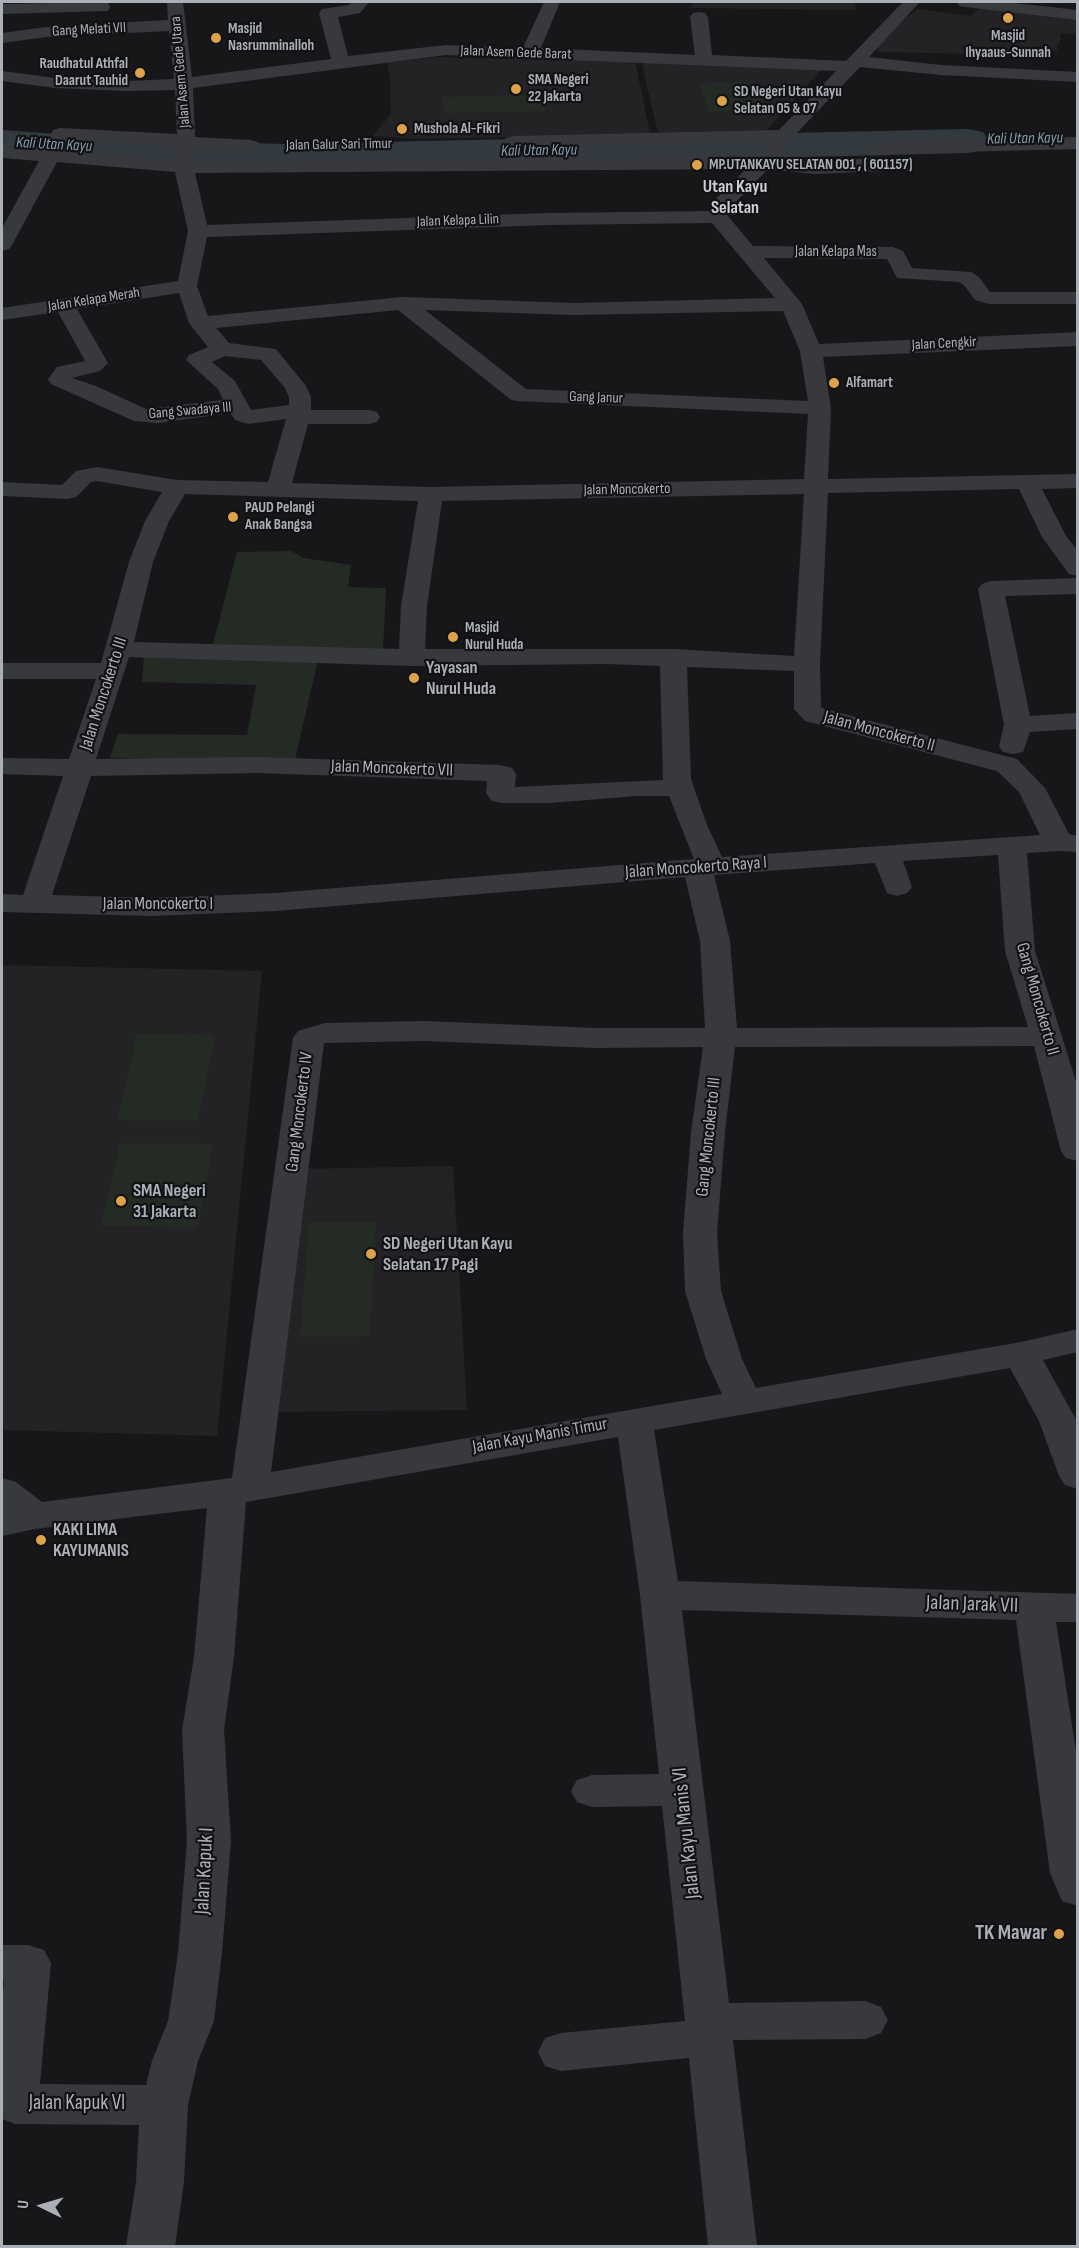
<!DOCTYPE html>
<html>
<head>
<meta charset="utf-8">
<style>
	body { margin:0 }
	#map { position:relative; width:1079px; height:2248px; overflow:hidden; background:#171719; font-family:"Sofia Sans Condensed",sans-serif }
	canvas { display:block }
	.frame { position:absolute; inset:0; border:3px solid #abafb7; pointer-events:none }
	.north { position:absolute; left:12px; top:2176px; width:60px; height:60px; -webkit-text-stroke:4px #121214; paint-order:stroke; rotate:275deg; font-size:16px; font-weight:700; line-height:24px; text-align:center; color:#abafb7 }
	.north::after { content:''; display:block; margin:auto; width:21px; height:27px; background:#abafb7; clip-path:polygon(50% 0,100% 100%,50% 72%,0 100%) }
</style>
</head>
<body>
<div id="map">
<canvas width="1079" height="2248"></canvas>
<div class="frame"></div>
<div class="north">U</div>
</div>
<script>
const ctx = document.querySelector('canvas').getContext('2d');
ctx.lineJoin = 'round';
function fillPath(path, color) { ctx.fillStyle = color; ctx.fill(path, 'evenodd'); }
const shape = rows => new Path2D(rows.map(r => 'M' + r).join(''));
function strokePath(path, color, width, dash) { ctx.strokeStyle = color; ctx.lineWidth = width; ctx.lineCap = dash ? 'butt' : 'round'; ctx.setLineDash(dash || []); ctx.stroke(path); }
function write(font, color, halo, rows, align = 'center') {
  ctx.font = font + ' "Sofia Sans Condensed",sans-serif'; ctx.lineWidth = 4.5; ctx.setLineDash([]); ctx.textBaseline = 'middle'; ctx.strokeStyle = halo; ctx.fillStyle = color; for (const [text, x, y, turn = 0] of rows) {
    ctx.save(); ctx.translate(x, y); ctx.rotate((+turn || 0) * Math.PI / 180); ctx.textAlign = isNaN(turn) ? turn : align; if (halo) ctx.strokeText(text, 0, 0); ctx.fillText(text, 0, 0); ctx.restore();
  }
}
const built = shape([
	[692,2,855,2,856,10,691,8],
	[983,5,1077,17,1077,32,1071,34,1060,33,1061,40,1057,45,1057,51,1035,51,1034,55,877,52,879,40,917,9,971,16],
	[438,57,635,61,650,134,420,139,373,136,391,114,390,78,387,62],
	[641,60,822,69,764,133,658,133],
	[2,965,262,971,217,1436,2,1430],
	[453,1166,467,1410,266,1412,295,1169]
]);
const green = shape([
	[753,82,765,111,709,112,699,83],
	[542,95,545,111,444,113,442,97],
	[291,551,304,558,351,565,348,587,386,588,383,651,212,648,237,552],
	[144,655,318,660,295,760,110,758,118,734,247,735,256,685,142,682],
	[137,1034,215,1035,198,1121,117,1120],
	[120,1143,213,1144,198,1228,101,1226],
	[309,1222,376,1222,370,1336,300,1337]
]);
const river = shape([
	[968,129,983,132,989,141,983,150,968,153,289,170,152,165,2,154,2,130,152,141,289,144,968,129]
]);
const minor = shape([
	[102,2,108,3,110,7,108,11,2,14,2,4,102,2],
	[167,2,183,2,192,77,331,59,319,13,322,9,349,5,352,2,369,2,360,13,338,17,348,56,446,45,523,48,544,2,560,2,541,48,695,55,690,17,693,13,699,12,705,13,708,17,712,55,846,61,903,2,920,2,869,57,941,65,1078,72,1078,82,941,75,860,67,791,139,778,159,814,162,859,159,904,160,911,162,914,166,911,170,814,174,768,169,731,207,728,216,753,246,893,247,903,251,912,268,971,272,979,277,990,292,1078,292,1078,304,989,304,975,300,964,285,959,282,897,278,887,259,764,258,802,304,819,344,1078,332,1078,346,823,357,831,408,828,479,1078,474,1078,488,1042,489,1066,536,1078,551,1078,576,1069,574,1042,537,1019,489,828,493,820,664,821,707,825,709,1017,759,1045,788,1069,834,1078,836,1078,852,1058,851,1027,853,1035,951,1078,1088,1078,1161,1066,1158,1061,1151,1034,1046,735,1047,725,1132,717,1233,721,1291,742,1359,756,1388,1021,1342,1078,1329,1078,1352,1043,1360,1078,1423,1078,1489,1065,1485,1059,1476,1039,1421,1010,1368,654,1430,678,1581,1078,1594,1078,1622,1056,1622,1078,1764,1078,1906,1062,1901,1050,1873,1016,1620,682,1610,729,2003,865,2001,881,2007,888,2020,881,2033,865,2039,733,2040,757,2246,708,2246,689,2058,561,2071,545,2066,538,2052,545,2038,561,2033,685,2021,662,1806,592,1807,577,1802,571,1791,577,1780,592,1775,659,1774,640,1595,618,1437,246,1502,234,1657,224,1730,231,1841,222,1953,214,2021,198,2061,188,2105,184,2182,175,2246,126,2246,136,2182,139,2125,15,2124,2,2119,2,2003,4,1981,2,1981,2,1945,28,1945,44,1950,51,1963,40,2084,146,2085,152,2061,168,2021,178,1953,187,1841,182,1730,194,1657,207,1508,35,1529,2,1536,2,1478,16,1482,42,1502,232,1478,293,1038,298,1031,325,1023,424,1021,595,1028,705,1028,700,941,685,877,275,911,152,916,2,912,2,894,23,895,63,776,2,774,2,758,69,759,96,679,2,679,2,663,101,663,129,562,145,521,162,492,97,481,91,482,76,497,68,499,2,496,2,482,62,485,76,471,97,467,177,480,268,482,286,419,248,424,235,420,230,413,158,423,134,421,51,384,48,379,57,367,85,361,58,312,2,320,2,308,178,281,188,231,175,172,57,162,12,245,9,249,2,251,2,228,39,161,2,158,2,146,175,160,176,147,60,140,53,138,51,134,53,130,60,128,177,134,175,90,127,91,55,88,2,81,2,71,55,78,127,81,174,79,169,31,46,37,2,43,2,33,46,27,168,20,167,2],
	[446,55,836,71,779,130,513,136,506,138,504,142,506,146,513,148,771,142,758,157,194,161,195,148,251,152,258,150,260,146,258,142,251,140,195,137,193,88,446,55],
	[746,169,714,201,710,211,549,213,207,225,195,173,746,169],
	[712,223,775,298,574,303,403,297,208,316,197,286,207,237,549,225,712,223],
	[179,293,189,323,208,347,189,355,186,360,218,389,223,400,146,409,96,386,72,378,100,371,108,363,77,309,179,293],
	[398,310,510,399,516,401,808,414,804,479,431,487,292,483,308,424,369,424,377,422,380,417,377,412,369,410,311,410,311,397,306,386,276,349,229,343,216,328,398,310],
	[425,310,574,315,783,311,800,351,808,401,526,389,425,310],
	[225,356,261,360,285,388,289,397,289,405,251,410,235,381,212,362,225,356],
	[185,494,418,501,401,606,399,649,134,642,153,562,169,521,185,494],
	[804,494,794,656,673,649,425,649,427,606,442,501,804,494],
	[129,657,412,666,607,664,660,666,663,780,515,787,516,774,512,768,500,765,257,757,96,759,129,657],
	[687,667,794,671,794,709,805,721,997,771,1019,792,1040,835,722,857,707,825,691,779,687,667],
	[257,773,487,781,486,793,492,801,502,803,550,803,636,796,669,796,694,859,275,893,152,898,52,895,91,776,257,773],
	[998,855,1005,951,1028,1027,737,1028,730,941,714,875,875,863,887,893,897,896,907,893,912,887,903,861,998,855],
	[424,1041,595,1048,703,1047,691,1132,683,1233,685,1291,706,1359,722,1394,271,1472,324,1043,424,1041],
	[957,2,1005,2,1078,10,1078,20,965,7,959,6,957,2],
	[1078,137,1078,149,873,154,866,152,863,148,866,144,873,142,1078,137],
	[1078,578,1078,594,1005,596,1030,716,1078,713,1078,729,1030,732,1023,752,1013,754,1003,752,999,746,1004,725,978,589,982,584,991,581,1078,578]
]);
const markers = [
	[1008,18,6,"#dda34b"],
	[216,38,6,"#dda34b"],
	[140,73,6,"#dda34b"],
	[516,89,6,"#dda34b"],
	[722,101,6,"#dda34b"],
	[402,129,6,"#dda34b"],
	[697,165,6,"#dda34b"],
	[834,383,6,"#dda34b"],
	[233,517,6,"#dda34b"],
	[453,637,6,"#dda34b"],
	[414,678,6,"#dda34b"],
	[121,1201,6,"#dda34b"],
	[371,1254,6,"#dda34b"],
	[41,1540,6,"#dda34b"],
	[1059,1934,6,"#dda34b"]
];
const farPoinames = [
	["Masjid",228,29],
	["Nasrumminalloh",228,46],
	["Masjid",1008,36,"center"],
	["Ihyaaus-Sunnah",1008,53,"center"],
	["Raudhatul Athfal",128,64,"right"],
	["Daarut Tauhid",128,81,"right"],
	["SMA Negeri",528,80],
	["22 Jakarta",528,97],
	["SD Negeri Utan Kayu",734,92],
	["Selatan 05 & 07",734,109],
	["Mushola Al-Fikri",414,129],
	["MP.UTANKAYU SELATAN 001 , ( 601157)",709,165],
	["Alfamart",846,383],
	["PAUD Pelangi",245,508],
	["Anak Bangsa",245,525],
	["Masjid",465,628],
	["Nurul Huda",465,645]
];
const farStreetnames = [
	["Gang Melati VII",89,30,-3],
	["Jalan Asem Gede Barat",516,53,2],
	["Jalan Asem Gede Utara",181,72,-95],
	["Jalan Galur Sari Timur",339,145,-1],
	["Jalan Kelapa Lilin",458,221,-2],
	["Jalan Kelapa Mas",836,252],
	["Jalan Kelapa Merah",94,300,-9],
	["Jalan Cengkir",944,344,-3],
	["Gang Janur",596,398,2],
	["Gang Swadaya III",190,411,-5],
	["Jalan Moncokerto",627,490,-1]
];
const farWaternames = [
	["Kali Utan Kayu",1025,139,-1],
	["Kali Utan Kayu",54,145,3],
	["Kali Utan Kayu",539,151,-1]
];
const farQuarternames = [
	["Utan Kayu",735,187],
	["Selatan",735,208]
];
const poiNames = [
	["Yayasan",426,668],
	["Nurul Huda",426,689],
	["SMA Negeri",133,1191],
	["31 Jakarta",133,1212],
	["SD Negeri Utan Kayu",383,1244],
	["Selatan 17 Pagi",383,1265],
	["KAKI LIMA",53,1530],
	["KAYUMANIS",53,1551]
];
const streetNames = [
	["Jalan Moncokerto III",104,694,-72],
	["Jalan Moncokerto II",879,732,15],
	["Jalan Moncokerto VII",392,769,2],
	["Jalan Moncokerto Raya I",696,868,-4],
	["Jalan Moncokerto I",158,904],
	["Gang Moncokerto II",1037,999,74],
	["Gang Moncokerto IV",300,1112,-83],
	["Gang Moncokerto III",709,1137,-84],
	["Jalan Kayu Manis Timur",540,1436,-10]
];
const nearStreetnames = [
	["Jalan Jarak VII",972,1605,2],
	["Jalan Kayu Manis VI",687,1833,-96],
	["Jalan Kapuk I",205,1871,-87],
	["Jalan Kapuk VI",77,2104]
];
const nearPoinames = [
	["TK Mawar",1047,1934]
];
fillPath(built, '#232326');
fillPath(green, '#242a24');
fillPath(river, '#323a40');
fillPath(minor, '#38393d');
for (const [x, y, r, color] of markers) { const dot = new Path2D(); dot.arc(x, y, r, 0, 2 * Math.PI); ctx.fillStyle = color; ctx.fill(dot); strokePath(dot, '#121214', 2); }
write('bold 15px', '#abafb7', '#121214', farPoinames, 'left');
write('15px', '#abafb7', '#121214', farStreetnames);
write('italic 16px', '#869dae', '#121214', farWaternames);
write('bold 18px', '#cbced4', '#121214', farQuarternames);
write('bold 18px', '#abafb7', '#121214', poiNames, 'left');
write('18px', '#abafb7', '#121214', streetNames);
write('21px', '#abafb7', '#121214', nearStreetnames);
write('bold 21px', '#abafb7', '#121214', nearPoinames, 'right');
</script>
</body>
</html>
